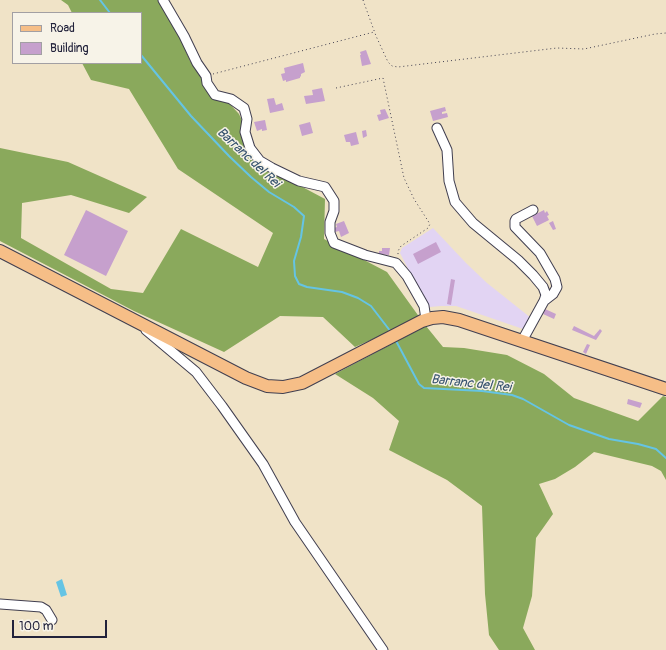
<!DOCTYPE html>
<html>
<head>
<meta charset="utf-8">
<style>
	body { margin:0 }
	#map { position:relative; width:666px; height:650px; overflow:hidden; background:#f0e3c7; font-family:Pangolin,sans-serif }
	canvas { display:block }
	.legend { position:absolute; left:12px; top:12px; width:130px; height:52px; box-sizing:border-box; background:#f7f3e8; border:1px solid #a29fa3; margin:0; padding:5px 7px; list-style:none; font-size:12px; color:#22223b }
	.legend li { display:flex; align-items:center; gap:8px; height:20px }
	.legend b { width:20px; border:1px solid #a29fa3 }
	.scale { position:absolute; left:12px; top:620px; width:95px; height:18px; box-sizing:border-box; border:2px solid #22223b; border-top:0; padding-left:5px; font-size:12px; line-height:14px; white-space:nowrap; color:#22223b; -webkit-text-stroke:3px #f7f3e8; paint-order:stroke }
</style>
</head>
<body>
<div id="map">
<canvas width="666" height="650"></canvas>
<ul class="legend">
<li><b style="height:5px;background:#f6be87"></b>Road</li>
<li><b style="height:11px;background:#c6a0cd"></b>Building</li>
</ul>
<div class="scale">100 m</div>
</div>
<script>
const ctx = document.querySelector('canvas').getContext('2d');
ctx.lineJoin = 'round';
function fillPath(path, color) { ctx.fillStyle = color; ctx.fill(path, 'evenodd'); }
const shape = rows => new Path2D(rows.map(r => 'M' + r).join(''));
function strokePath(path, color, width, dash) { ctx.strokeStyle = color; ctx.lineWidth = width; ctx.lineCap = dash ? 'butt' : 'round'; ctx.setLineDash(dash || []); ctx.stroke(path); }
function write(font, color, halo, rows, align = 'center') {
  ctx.font = font + ' Pangolin,sans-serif'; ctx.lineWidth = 3; ctx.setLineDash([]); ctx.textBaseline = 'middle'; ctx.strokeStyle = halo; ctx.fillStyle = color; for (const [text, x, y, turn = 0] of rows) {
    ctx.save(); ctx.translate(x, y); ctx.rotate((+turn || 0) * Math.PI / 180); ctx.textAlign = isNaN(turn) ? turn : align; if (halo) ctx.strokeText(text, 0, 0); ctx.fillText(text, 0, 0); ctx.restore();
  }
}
const built = shape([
	[433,228,466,263,487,283,531,318,523,329,456,306,441,306,430,307,427,306,400,253,402,248]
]);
const forest = shape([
	[61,0,160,0,171,17,190,61,239,114,263,166,325,199,324,239,387,272,420,318,355,347,323,317,280,316,224,352,134,311,0,241,0,148,68,162,147,197,129,213,71,195,22,203,21,238,111,289,143,293,181,229,258,267,273,233,178,169,129,89,91,80,82,63,141,63,141,13,72,13,68,5],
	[426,326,443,347,464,348,507,355,544,374,574,398,638,421,663,396,666,397,666,480,661,471,652,466,594,452,575,467,555,479,539,484,553,514,536,538,532,596,523,628,535,650,499,650,489,635,485,594,482,506,447,480,389,450,399,421,373,398,335,374]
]);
const water = shape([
	[62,579,67,595,61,597,56,582]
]);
const stream = shape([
	[100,0,110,13],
	[141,55,191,116,229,156,251,177,269,192,294,207,304,216,301,237,294,261,295,276,299,284,307,287,342,292,358,298,371,306,391,332],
	[395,339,419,384,424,388,482,391,512,395,523,399,569,425,609,439,638,444,656,449,666,458]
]);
const building = shape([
	[366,50,371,64,362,66,360,55,361,55,360,52],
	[303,63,305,72,301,74,301,76,300,77,300,78,286,82,286,80,283,81,281,74,285,73,284,68],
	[322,88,325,101,306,104,304,96,313,95,312,90],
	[274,98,276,105,282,103,284,110,270,113,267,99],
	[445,107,446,111,442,112,442,114,447,113,448,117,433,121,430,111],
	[385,109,389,118,379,121,377,115,381,114,380,110],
	[265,120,267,130,262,131,262,129,257,131,254,122],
	[310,122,313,133,302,136,299,125],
	[366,130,367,136,363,138,362,131],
	[356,132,359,144,351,146,350,142,346,142,344,135],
	[86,210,128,231,106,276,64,255],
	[544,210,545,213,547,211,549,215,547,216,549,220,537,226,532,216],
	[344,221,349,233,341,237,339,231,335,232,334,228,337,227,336,224],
	[553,221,556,229,553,230,549,223],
	[436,242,441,252,418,264,413,254],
	[382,248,390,248,389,255,379,254,379,251,382,251],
	[451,279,455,280,451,305,447,304],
	[545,309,556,314,554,319,543,314],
	[574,326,594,336,600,329,602,331,596,340,572,330],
	[587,344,590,345,586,354,583,352],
	[628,399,642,403,640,408,627,404]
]);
const path = shape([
	[363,0,376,36,388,62,392,66,398,67,557,48,584,49,655,34,666,33],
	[213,74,374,32],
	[336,88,383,78,404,178,414,199,430,224,428,228,401,246,398,251,398,255]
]);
const minor = shape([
	[163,0,184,36,197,63,206,76,207,83,215,95,231,99,244,108,247,119,245,132,250,148,260,161,272,168,299,181,325,187,334,201,334,211,330,222,330,233,334,243,365,255,396,263,407,276,424,306,426,319],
	[437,128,447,150,449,181,455,202,473,223,518,260,533,275,543,287,546,295,544,301],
	[146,330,196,372,222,406,263,464,295,522,383,650],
	[522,341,544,301,553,294,557,287,555,279,540,253,515,227,515,221,516,219,533,210],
	[0,604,41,607,46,610,52,620]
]);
const major = shape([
	[0,251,246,378,267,386,283,387,302,383,422,321,432,318,443,317,459,320,666,389]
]);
const waterNames = [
	["Barranc del Rei",248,158,43],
	["Barranc del Rei",471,384,6]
];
fillPath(built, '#e2d4f3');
fillPath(forest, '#8aa95c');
fillPath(water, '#65c4e4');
strokePath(stream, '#65c4e4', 2);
fillPath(building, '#c6a0cd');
strokePath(minor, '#413f50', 11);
strokePath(major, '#413f50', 14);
strokePath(path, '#413f50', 1, [1, 3]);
strokePath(minor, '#fff', 9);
strokePath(major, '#f6be87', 12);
write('italic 13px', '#36536e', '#f7f3e8', waterNames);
</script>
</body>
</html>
